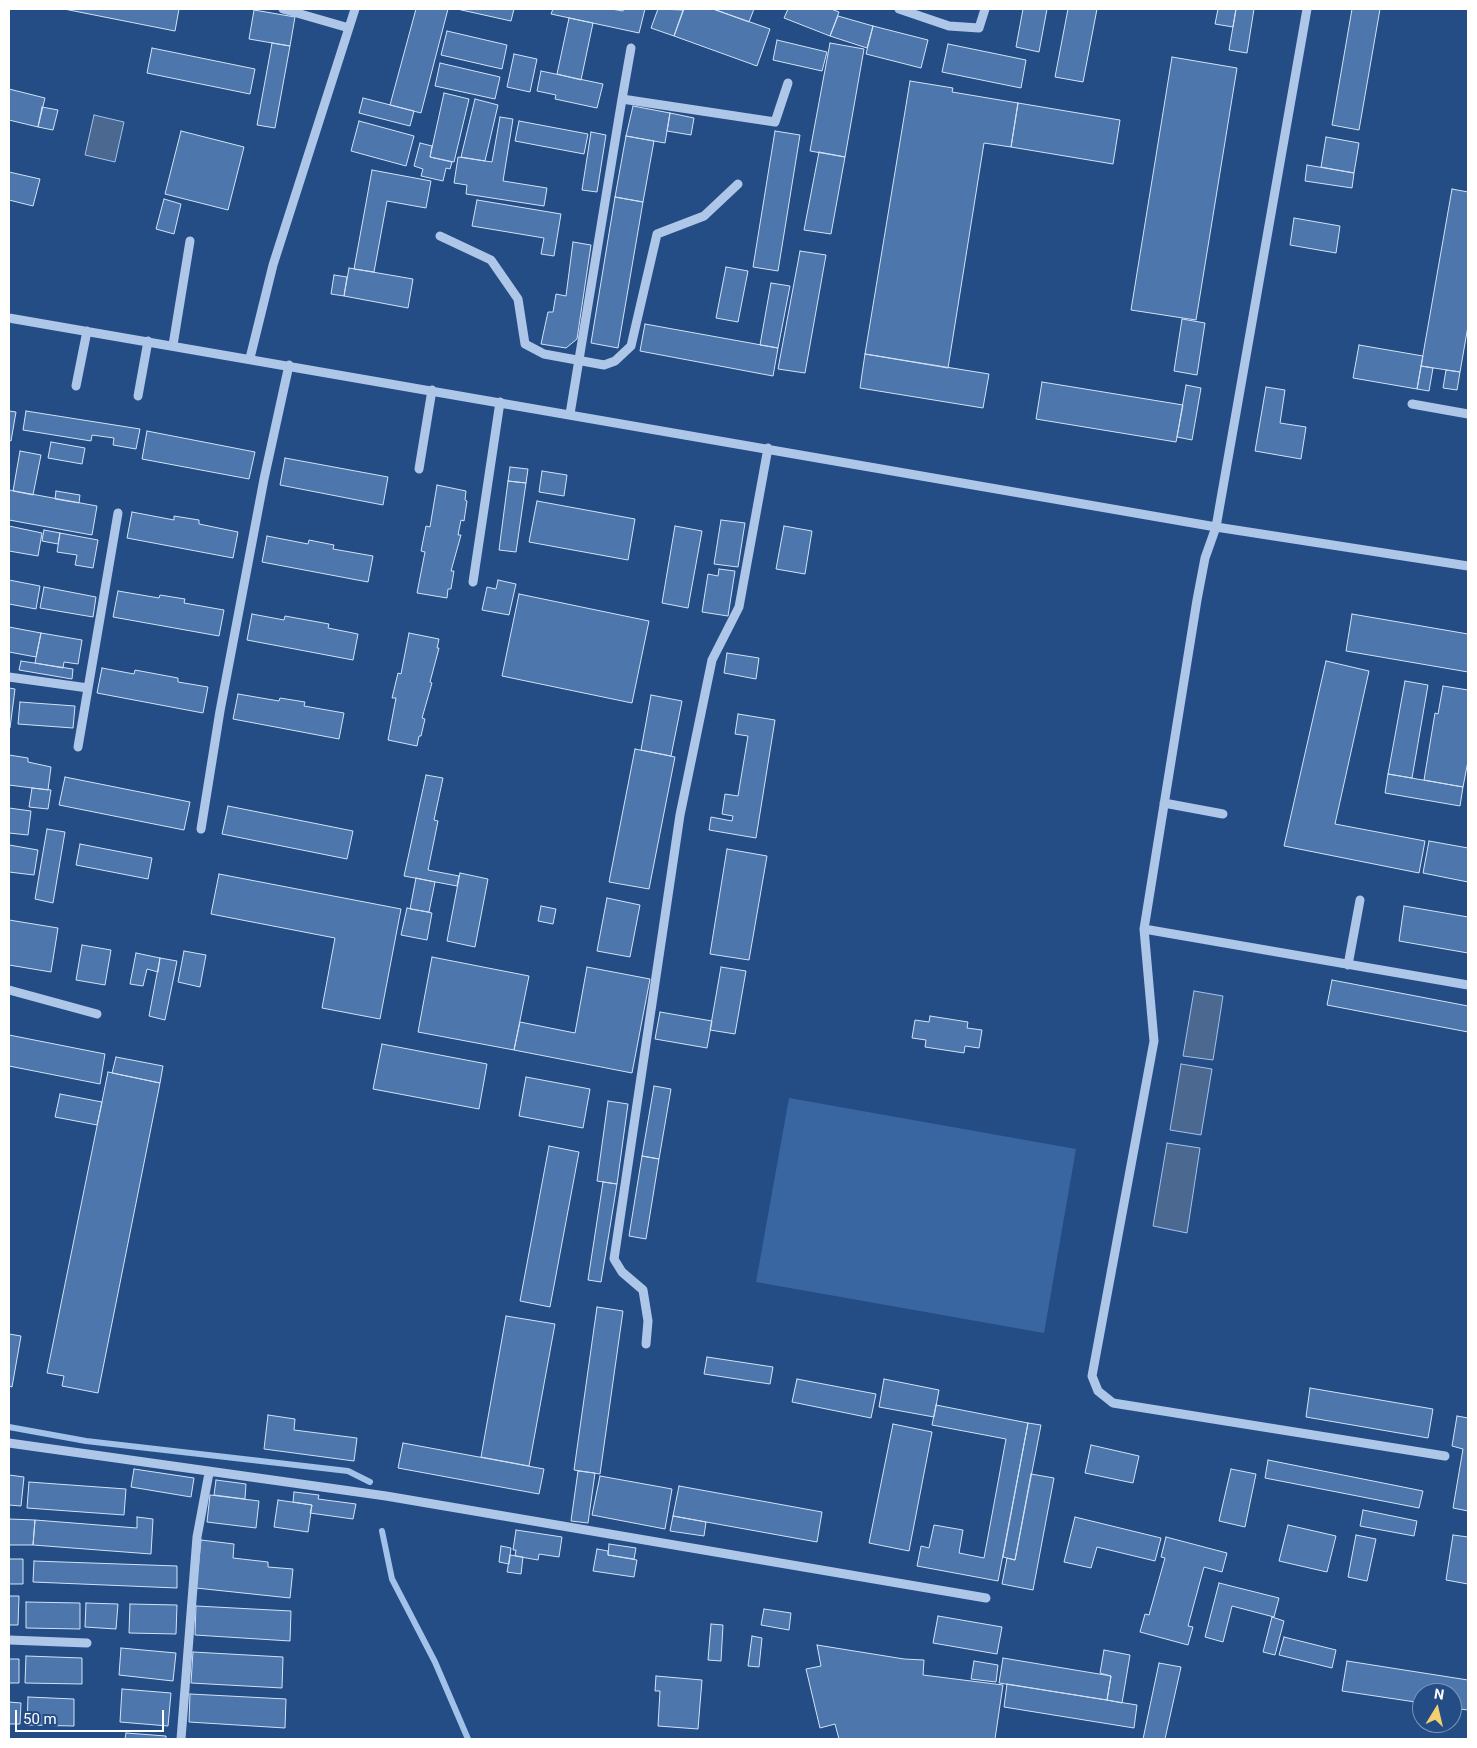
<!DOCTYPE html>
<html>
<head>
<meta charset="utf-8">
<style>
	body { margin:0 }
	#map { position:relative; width:1477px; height:1748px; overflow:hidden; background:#244d85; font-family:Roboto,sans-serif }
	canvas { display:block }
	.frame { position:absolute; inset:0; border:10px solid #fff; pointer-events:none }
	.north { position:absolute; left:1412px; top:1683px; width:50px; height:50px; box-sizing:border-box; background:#244d85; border:1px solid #7c94b6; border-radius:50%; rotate:9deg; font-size:14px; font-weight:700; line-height:20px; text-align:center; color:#fff }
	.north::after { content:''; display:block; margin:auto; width:18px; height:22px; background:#f2d072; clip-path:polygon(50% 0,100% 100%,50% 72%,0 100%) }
	.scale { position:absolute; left:15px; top:1710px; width:149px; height:22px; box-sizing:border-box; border:2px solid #fff; border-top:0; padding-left:6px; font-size:15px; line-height:18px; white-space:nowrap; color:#fff; -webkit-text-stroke:4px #244d85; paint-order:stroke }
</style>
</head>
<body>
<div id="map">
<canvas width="1477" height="1748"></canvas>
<div class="frame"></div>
<div class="north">N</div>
<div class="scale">50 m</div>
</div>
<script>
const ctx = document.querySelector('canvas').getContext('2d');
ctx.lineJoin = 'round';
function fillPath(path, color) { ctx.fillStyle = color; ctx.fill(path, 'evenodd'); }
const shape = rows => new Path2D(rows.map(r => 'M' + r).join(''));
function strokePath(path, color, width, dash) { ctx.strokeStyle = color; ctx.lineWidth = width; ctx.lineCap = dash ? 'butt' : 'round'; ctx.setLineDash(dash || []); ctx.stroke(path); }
const green = shape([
	[789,1098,1076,1149,1044,1333,756,1282]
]);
const water = shape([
	[94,115,124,122,115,162,85,155,94,115],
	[1194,991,1223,996,1213,1060,1183,1056,1194,991],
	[1181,1064,1212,1069,1201,1135,1170,1130,1181,1064],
	[1167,1143,1200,1148,1187,1233,1153,1226,1167,1143]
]);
const stream = shape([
	[9,1427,86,1441,348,1471,370,1482],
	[382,1531,392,1579,435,1662,468,1739]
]);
const building = shape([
	[64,9,179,9,175,31,64,9],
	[416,9,448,9,421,113,390,105,416,9],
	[457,9,514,9,511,21,457,9],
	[553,9,611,9,623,11,624,9,645,9,639,33,551,14,553,9],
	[658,9,683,10,674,36,651,28,658,9],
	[684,9,713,9,770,29,757,66,674,36,684,9],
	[713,9,754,9,749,22,713,9],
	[788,9,831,9,839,12,830,36,784,18,788,9],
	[1023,9,1047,9,1039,52,1016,47,1023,9],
	[1068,9,1097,9,1083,82,1055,77,1068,9],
	[1218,9,1236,9,1233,27,1215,24,1218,9],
	[1236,9,1254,9,1247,53,1229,50,1236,9],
	[1352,9,1380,9,1359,130,1332,125,1352,9],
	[254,10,295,17,290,46,249,39,254,10],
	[838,16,873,26,867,48,830,36,838,16],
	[569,18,593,23,581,80,557,74,569,18],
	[873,26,928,40,921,68,866,54,873,26],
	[447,31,507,45,502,69,441,55,447,31],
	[777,40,827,52,822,71,773,60,777,40],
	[272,43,290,46,275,128,257,125,272,43],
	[830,43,864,49,845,157,810,151,830,43],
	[948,44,1026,60,1021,88,942,72,948,44],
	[152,48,255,69,250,94,147,73,152,48],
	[514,54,537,59,530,92,507,87,514,54],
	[1172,57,1237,68,1196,320,1131,310,1172,57],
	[440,63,500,77,495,99,435,86,440,63],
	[541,71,603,84,597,108,555,99,556,95,537,91,541,71],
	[910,81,953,88,952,92,1018,103,1011,147,984,143,948,368,865,354,910,81],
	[9,89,45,98,38,127,9,120,9,89],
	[444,93,469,99,454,162,430,157,444,93],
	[363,98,414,111,410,126,359,113,363,98],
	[475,99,498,105,485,161,461,157,475,99],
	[1018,103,1120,120,1113,164,1011,147,1018,103],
	[633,106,670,113,665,143,626,136,633,106],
	[42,107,58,110,53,130,38,127,42,107],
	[670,113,694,118,691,135,667,131,670,113],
	[500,117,513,119,503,181,547,188,544,206,466,194,467,185,454,183,458,157,492,162,500,117],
	[359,121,414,136,406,166,351,151,359,121],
	[519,121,588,134,584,154,515,141,519,121],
	[181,131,244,147,228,210,165,194,181,131],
	[775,131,800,135,778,271,753,267,775,131],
	[591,132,606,135,597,192,582,190,591,132],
	[626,136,654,141,643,202,615,197,626,136],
	[1326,137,1359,143,1354,173,1321,167,1326,137],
	[420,143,432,146,430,157,452,162,450,169,446,168,443,181,421,176,423,169,414,166,420,143],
	[819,152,845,157,831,234,804,230,819,152],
	[1307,165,1354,173,1352,188,1305,181,1307,165],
	[372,170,431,181,426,208,387,201,374,272,354,269,372,170],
	[9,172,40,179,33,206,9,200,9,172],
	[1452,189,1468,192,1468,326,1460,372,1421,366,1452,189],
	[615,197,643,202,618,348,591,343,615,197],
	[164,199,181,204,174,234,156,229,164,199],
	[477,200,561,214,554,256,541,254,544,238,472,226,477,200],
	[1294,218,1340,226,1336,253,1290,245,1294,218],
	[573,242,591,245,577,339,566,348,541,344,548,312,553,312,556,294,566,296,573,242],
	[800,251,826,255,805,373,778,369,800,251],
	[726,267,748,271,738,322,716,318,726,267],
	[349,268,413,279,408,308,344,296,349,268],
	[334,275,347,277,344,296,331,294,334,275],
	[771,283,790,286,778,348,760,345,771,283],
	[1182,319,1205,323,1197,375,1174,371,1182,319],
	[645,324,778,348,773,376,640,351,645,324],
	[1359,345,1423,356,1417,389,1353,378,1359,345],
	[865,354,989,374,983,408,860,388,865,354],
	[1421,366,1433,368,1429,391,1417,389,1421,366],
	[1446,370,1460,372,1457,390,1443,388,1446,370],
	[1042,382,1183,405,1176,442,1036,419,1042,382],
	[1186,385,1201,388,1192,440,1177,437,1186,385],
	[1266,387,1285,390,1280,423,1306,427,1301,459,1255,451,1266,387],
	[9,411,16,412,11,441,9,440,9,411],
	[26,411,140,429,136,449,113,445,114,438,92,435,91,441,23,430,26,411],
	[147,431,255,452,249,479,142,459,147,431],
	[51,442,85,448,82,464,48,458,51,442],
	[20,451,41,455,33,495,13,491,20,451],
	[285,458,388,477,383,505,280,485,285,458],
	[510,467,528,469,526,483,508,481,510,467],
	[542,471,567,475,564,496,539,492,542,471],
	[508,481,526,483,516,552,499,550,508,481],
	[437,485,466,491,465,500,467,501,464,521,461,520,458,535,461,535,451,571,454,571,451,589,448,589,447,598,417,593,425,552,421,551,426,526,430,527,437,485],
	[9,490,97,506,92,535,9,520,9,490],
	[56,491,80,495,79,503,55,499,56,491],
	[537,501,635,519,628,560,529,542,537,501],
	[132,512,174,520,174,516,199,520,199,524,238,532,233,558,127,538,132,512],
	[721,520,745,523,738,567,714,564,721,520],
	[9,526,42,533,38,556,9,551,9,526],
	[675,526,702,531,688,608,662,603,675,526],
	[784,526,812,531,805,574,776,569,784,526],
	[44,530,60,533,58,544,42,541,44,530],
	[60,533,98,540,93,568,75,565,77,555,57,552,60,533],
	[267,536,308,544,309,540,334,545,333,549,373,556,368,582,262,562,267,536],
	[719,569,735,571,728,616,702,612,708,574,718,576,719,569],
	[9,580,40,586,36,609,9,604,9,580],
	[498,580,516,584,509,615,482,610,487,587,496,589,498,580],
	[44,587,96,597,93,617,40,608,44,587],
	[118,591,159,598,160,595,185,599,184,603,224,610,219,636,113,617,118,591],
	[519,594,649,621,632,703,502,676,519,594],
	[252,614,284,620,285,616,329,624,328,628,358,634,353,660,247,640,252,614],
	[1352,614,1468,634,1468,672,1346,651,1352,614],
	[9,627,41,633,36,657,9,652,9,627],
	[41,633,82,640,78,664,64,662,63,668,35,663,41,633],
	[409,633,439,639,437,648,439,648,430,682,432,683,422,718,425,719,421,736,419,736,417,746,388,740,396,698,392,698,398,673,401,674,409,633],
	[727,653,759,658,756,679,724,673,727,653],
	[21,661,73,669,72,679,19,670,21,661],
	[1326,661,1369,671,1335,824,1425,841,1419,873,1284,846,1326,661],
	[102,668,134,674,135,670,178,678,178,682,208,687,203,713,97,693,102,668],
	[1405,681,1428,685,1412,778,1388,774,1405,681],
	[1443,686,1468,690,1468,761,1463,787,1424,780,1435,713,1438,714,1443,686],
	[9,688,15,689,10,728,9,728,9,688],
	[238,694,279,701,280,698,305,702,304,706,344,713,339,739,233,719,238,694],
	[651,695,682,701,671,756,641,750,651,695],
	[20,702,75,706,73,728,18,724,20,702],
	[738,714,775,720,756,838,709,830,711,817,732,821,733,816,722,814,725,794,738,796,748,736,735,734,738,714],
	[635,749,675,757,649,889,609,882,635,749],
	[9,755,28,758,28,762,51,767,48,790,9,785,9,755],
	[1388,774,1463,787,1460,806,1385,793,1388,774],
	[426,775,443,778,434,820,438,821,428,870,459,876,457,886,404,876,426,775],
	[65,777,190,802,184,830,59,805,65,777],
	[32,788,51,790,48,809,29,807,32,788],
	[228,806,353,831,347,859,222,834,228,806],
	[9,808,31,811,28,835,9,833,9,808],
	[47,829,65,832,53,903,35,899,47,829],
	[1429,841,1468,848,1468,882,1423,873,1429,841],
	[80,844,152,858,148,879,76,865,80,844],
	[9,845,38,850,34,875,9,872,9,845],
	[727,849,767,856,749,960,710,954,727,849],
	[460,873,488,879,475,947,447,941,460,873],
	[219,874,401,909,380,1019,322,1008,335,938,211,914,219,874],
	[416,878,435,882,429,912,410,909,416,878],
	[607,898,640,905,630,957,597,951,607,898],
	[541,906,556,909,553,924,538,921,541,906],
	[1404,906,1468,917,1468,953,1399,941,1404,906],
	[407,908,432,913,427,940,401,935,407,908],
	[9,920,58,928,51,972,9,965,9,920],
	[82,945,111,950,105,985,76,980,82,945],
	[184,951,206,955,200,987,178,982,184,951],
	[136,953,160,958,158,972,147,969,143,986,130,984,136,953],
	[432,957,529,976,514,1050,418,1032,432,957],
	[160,958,177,961,165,1020,149,1016,160,958],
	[587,967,650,979,632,1073,514,1050,520,1022,575,1033,587,967],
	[721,967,746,971,735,1034,710,1030,721,967],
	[1332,980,1468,1006,1468,1032,1327,1005,1332,980],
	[660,1012,712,1021,707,1048,655,1039,660,1012],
	[930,1016,968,1022,967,1028,982,1030,979,1048,965,1046,964,1053,925,1047,926,1040,912,1038,915,1020,929,1022,930,1016],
	[9,1035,105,1054,100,1084,9,1066,9,1035],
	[382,1044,487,1064,479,1109,373,1089,382,1044],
	[116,1057,163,1066,160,1083,112,1073,116,1057],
	[108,1072,160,1083,98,1393,62,1386,64,1376,47,1373,108,1072],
	[526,1077,590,1089,583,1128,519,1116,526,1077],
	[654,1086,671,1089,659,1159,642,1156,654,1086],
	[60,1094,102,1102,97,1125,55,1117,60,1094],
	[608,1101,628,1104,617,1184,597,1181,608,1101],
	[549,1146,579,1152,550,1307,520,1301,549,1146],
	[642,1156,659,1159,646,1239,629,1236,642,1156],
	[603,1182,617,1184,601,1282,588,1280,603,1182],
	[597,1307,623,1311,600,1474,574,1470,597,1307],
	[506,1316,555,1324,529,1466,481,1457,506,1316],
	[9,1334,21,1336,12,1387,9,1386,9,1334],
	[707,1357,773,1367,770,1384,704,1374,707,1357],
	[797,1379,876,1394,871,1418,792,1402,797,1379],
	[884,1379,939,1390,934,1417,879,1407,884,1379],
	[1310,1388,1433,1409,1428,1438,1306,1417,1310,1388],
	[936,1405,1028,1423,998,1581,917,1566,921,1546,929,1548,934,1525,963,1530,959,1553,984,1558,1006,1439,932,1425,936,1405],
	[268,1415,295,1419,294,1430,357,1438,354,1461,264,1449,268,1415],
	[1457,1416,1468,1418,1468,1511,1453,1508,1463,1449,1452,1446,1457,1416],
	[1028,1423,1041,1425,1015,1560,1003,1557,1028,1423],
	[893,1424,932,1432,909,1551,869,1543,893,1424],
	[403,1443,544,1469,539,1494,398,1468,403,1443],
	[1091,1445,1139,1456,1133,1483,1085,1473,1091,1445],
	[1268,1460,1423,1491,1419,1508,1265,1478,1268,1460],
	[134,1469,194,1478,191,1497,131,1487,134,1469],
	[1231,1469,1256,1474,1245,1527,1219,1521,1231,1469],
	[578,1471,595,1473,588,1523,571,1521,578,1471],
	[1031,1474,1054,1478,1033,1590,1002,1584,1007,1558,1015,1560,1031,1474],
	[9,1475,24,1477,21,1506,9,1505,9,1475],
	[600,1476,672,1489,665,1529,592,1515,600,1476],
	[216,1480,246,1484,245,1499,214,1495,216,1480],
	[29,1482,126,1489,124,1515,27,1508,29,1482],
	[679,1486,822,1512,817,1542,673,1516,679,1486],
	[294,1492,319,1495,318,1499,356,1504,353,1519,310,1513,312,1505,293,1502,294,1492],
	[210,1495,259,1501,256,1528,207,1522,210,1495],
	[278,1500,312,1505,308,1532,274,1527,278,1500],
	[1363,1510,1417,1521,1414,1536,1360,1526,1363,1510],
	[673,1516,706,1522,704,1536,670,1531,673,1516],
	[137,1517,153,1519,151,1554,33,1545,35,1520,137,1528,137,1517],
	[1075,1517,1161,1538,1155,1561,1097,1547,1091,1568,1064,1562,1075,1517],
	[9,1519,35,1520,33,1545,9,1545,9,1519],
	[1288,1525,1336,1536,1327,1572,1279,1561,1288,1525],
	[516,1530,562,1537,559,1557,539,1554,538,1560,515,1556,516,1550,513,1550,516,1530],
	[1356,1535,1376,1539,1367,1581,1348,1577,1356,1535],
	[1453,1535,1468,1537,1468,1584,1446,1580,1453,1535],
	[1166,1537,1227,1553,1222,1572,1204,1567,1188,1626,1193,1627,1188,1645,1140,1632,1145,1614,1149,1615,1165,1558,1161,1557,1166,1537],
	[201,1540,234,1544,233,1558,268,1562,268,1567,293,1569,290,1598,196,1588,201,1540],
	[609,1544,636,1548,634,1559,608,1555,609,1544],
	[501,1546,511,1548,509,1564,499,1562,501,1546],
	[597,1549,608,1551,608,1555,637,1560,634,1577,593,1571,597,1549],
	[510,1555,523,1557,521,1574,507,1572,510,1555],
	[9,1559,23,1559,23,1584,9,1584,9,1559],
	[34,1561,177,1566,177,1588,33,1582,34,1561],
	[1219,1583,1279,1598,1274,1617,1232,1606,1223,1642,1205,1637,1219,1583],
	[9,1596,19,1596,18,1625,9,1625,9,1596],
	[26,1602,80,1603,80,1629,26,1628,26,1602],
	[86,1603,118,1604,116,1629,85,1627,86,1603],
	[130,1604,177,1605,176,1634,129,1633,130,1604],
	[196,1606,291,1611,290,1641,195,1635,196,1606],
	[764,1609,791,1613,789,1630,761,1625,764,1609],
	[938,1616,1002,1627,997,1654,933,1643,938,1616],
	[1272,1617,1284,1621,1275,1655,1263,1652,1272,1617],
	[711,1624,723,1625,721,1661,708,1660,711,1624],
	[752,1636,762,1638,759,1667,748,1666,752,1636],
	[1284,1637,1336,1650,1332,1668,1279,1655,1284,1637],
	[817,1645,904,1659,924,1660,923,1675,1003,1685,995,1739,839,1739,835,1724,820,1728,806,1669,821,1666,817,1645],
	[121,1648,176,1653,173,1681,119,1675,121,1648],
	[1104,1650,1130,1655,1122,1703,1107,1700,1111,1676,1100,1673,1104,1650],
	[193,1652,283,1657,282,1688,191,1683,193,1652],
	[26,1656,82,1658,82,1684,25,1683,26,1656],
	[1003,1658,1111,1676,1107,1700,999,1683,1003,1658],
	[9,1659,19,1659,19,1683,9,1683,9,1659],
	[974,1661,998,1665,996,1682,971,1679,974,1661],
	[1347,1661,1468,1680,1468,1710,1452,1708,1452,1693,1422,1693,1422,1703,1342,1691,1347,1661],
	[1159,1663,1181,1667,1165,1739,1143,1739,1159,1663],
	[656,1676,702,1680,698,1729,658,1726,660,1691,655,1691,656,1676],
	[1007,1684,1137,1705,1134,1728,1004,1707,1007,1684],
	[122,1689,171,1693,168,1726,120,1722,122,1689],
	[190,1694,286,1699,285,1728,189,1722,190,1694],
	[28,1697,74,1699,74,1726,27,1725,28,1697],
	[9,1702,21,1703,20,1724,9,1724,9,1702],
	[126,1733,166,1736,166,1739,125,1739,126,1733]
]);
const minor = shape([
	[283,9,349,28],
	[899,9,949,26,979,28,985,9],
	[1307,9,1216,527,1205,558,1197,600,1144,929,1154,1041,1092,1376,1098,1391,1113,1403,1445,1456],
	[622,99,631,48],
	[440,236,491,260,518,299,525,344,544,354,604,365,615,361,631,346,657,234,704,216,738,184],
	[9,318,1216,527,1468,566],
	[173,345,190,241],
	[250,358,273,265,355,9],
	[76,386,87,331],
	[138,396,148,341],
	[1412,404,1468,414],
	[570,414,622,99,775,122,788,83],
	[419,469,432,390],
	[473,582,500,402],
	[9,677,88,688],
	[78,747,118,513],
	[1164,803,1223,814],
	[201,829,220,711,264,479,289,365],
	[1144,929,1468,985],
	[1348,965,1360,900],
	[9,990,97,1014],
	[646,1344,648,1321,643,1290,622,1272,614,1259,680,815,712,660,739,607,768,448],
	[9,1443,386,1496,986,1598],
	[9,1640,87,1643],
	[181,1739,197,1537,209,1473]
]);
fillPath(green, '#3966a1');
fillPath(water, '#4b6891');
strokePath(water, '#a2c2e9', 1);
strokePath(stream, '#a2c2e9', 6);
fillPath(building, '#4d76ac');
strokePath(building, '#d2e2f6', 1);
strokePath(minor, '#aec7e8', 9);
</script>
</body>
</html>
